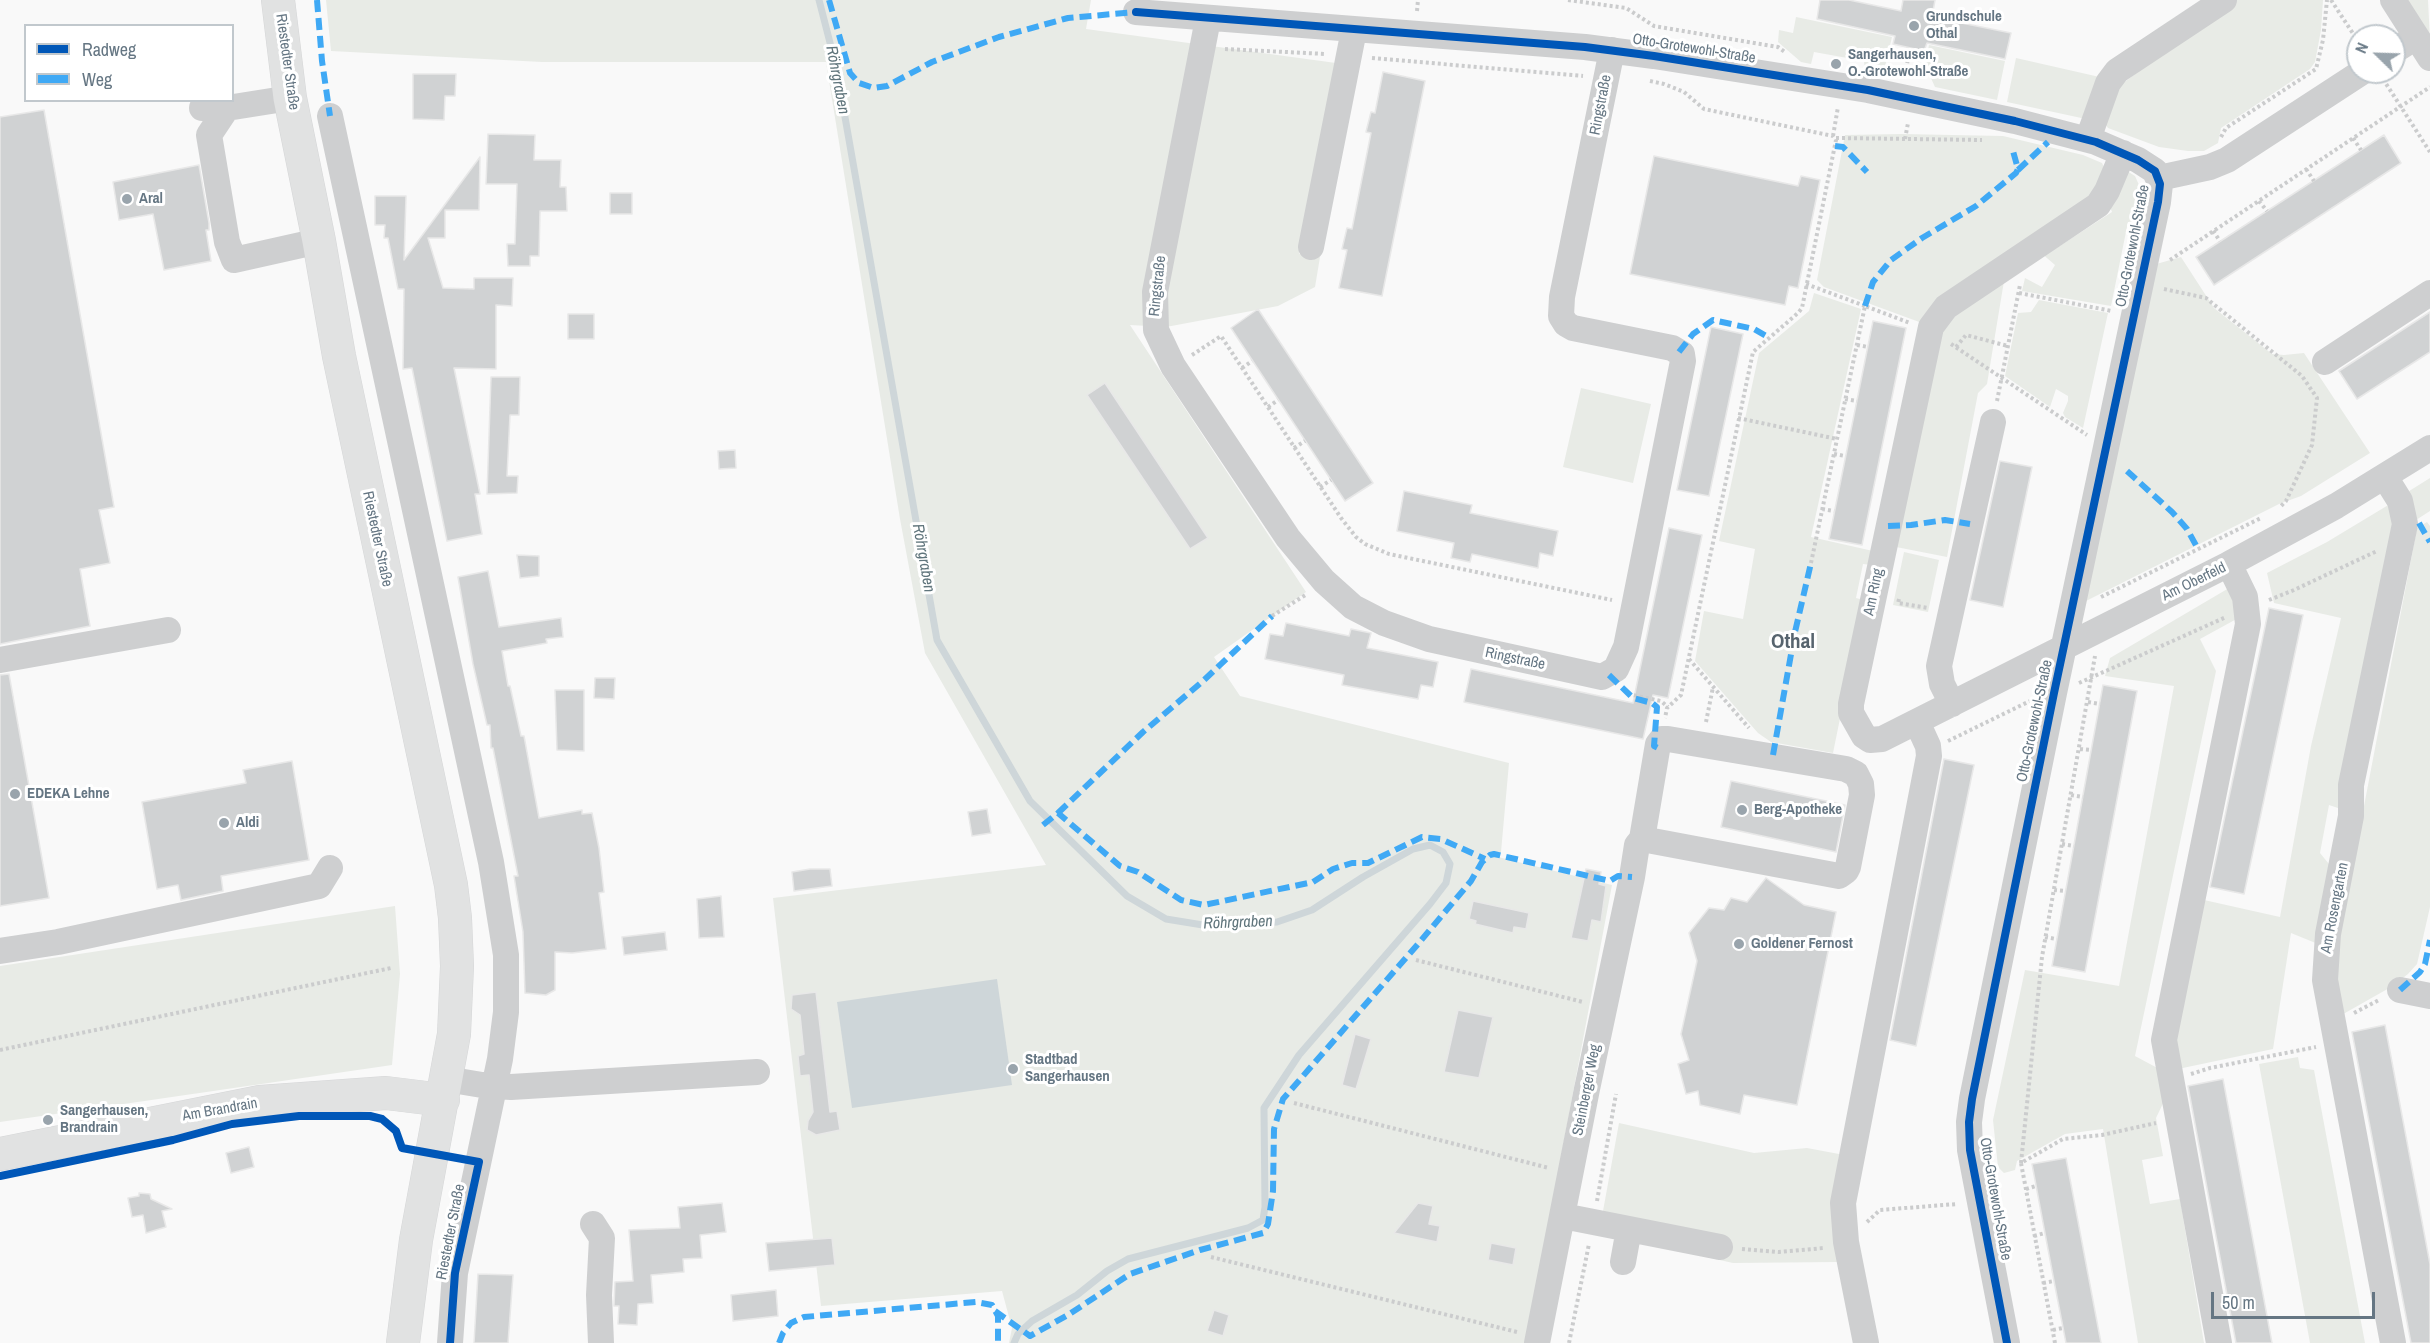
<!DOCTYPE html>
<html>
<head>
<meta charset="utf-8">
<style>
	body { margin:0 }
	#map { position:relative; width:2430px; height:1343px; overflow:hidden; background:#f9f9f9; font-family:"Archivo Narrow",sans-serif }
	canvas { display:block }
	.legend { position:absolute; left:24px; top:24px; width:210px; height:78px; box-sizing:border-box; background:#fff; border:2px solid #c1c8cd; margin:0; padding:8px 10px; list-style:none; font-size:18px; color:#657683 }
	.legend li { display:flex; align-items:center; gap:12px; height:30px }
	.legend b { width:30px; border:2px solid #c1c8cd }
	.north { position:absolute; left:2346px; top:24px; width:60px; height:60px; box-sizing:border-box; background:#fff; border:2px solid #c1c8cd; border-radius:50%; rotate:293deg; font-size:16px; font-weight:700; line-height:24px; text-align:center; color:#657683 }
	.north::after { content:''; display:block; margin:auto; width:21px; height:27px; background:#99a4ac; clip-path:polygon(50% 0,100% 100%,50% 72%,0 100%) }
	.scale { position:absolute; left:2211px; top:1292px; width:164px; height:27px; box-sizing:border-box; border:3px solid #657683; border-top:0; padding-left:8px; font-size:18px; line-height:21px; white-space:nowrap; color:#657683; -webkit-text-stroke:4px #fff; paint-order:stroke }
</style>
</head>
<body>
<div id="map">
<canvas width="2430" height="1343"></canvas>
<ul class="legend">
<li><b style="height:8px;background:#0057b8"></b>Radweg</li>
<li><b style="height:8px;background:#3fa9f5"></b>Weg</li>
</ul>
<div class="north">N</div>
<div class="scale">50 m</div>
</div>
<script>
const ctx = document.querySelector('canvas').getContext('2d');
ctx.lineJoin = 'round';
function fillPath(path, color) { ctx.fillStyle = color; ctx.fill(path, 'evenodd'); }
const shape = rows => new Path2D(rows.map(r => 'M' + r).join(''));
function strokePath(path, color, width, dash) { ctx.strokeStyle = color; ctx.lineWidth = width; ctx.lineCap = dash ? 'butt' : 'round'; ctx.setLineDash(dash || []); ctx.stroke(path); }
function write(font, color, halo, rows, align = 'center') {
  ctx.font = font + ' "Archivo Narrow",sans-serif'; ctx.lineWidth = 6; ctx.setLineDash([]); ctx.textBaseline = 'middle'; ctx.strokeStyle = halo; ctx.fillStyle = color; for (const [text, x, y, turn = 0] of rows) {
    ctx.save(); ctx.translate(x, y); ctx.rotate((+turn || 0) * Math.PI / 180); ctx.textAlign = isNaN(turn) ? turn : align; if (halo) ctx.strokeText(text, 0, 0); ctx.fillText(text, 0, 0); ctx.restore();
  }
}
const green = shape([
	[326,0,1091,0,1086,29,1336,63,1299,254,1320,257,1315,287,1278,306,1166,327,1130,325,1306,592,1214,657,1240,696,1509,763,1501,852,1498,857,1612,885,1526,1343,1009,1343,1012,1328,1002,1291,821,1306,773,898,1046,865,925,653,900,519,826,62,542,62,331,51],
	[2233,0,2323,0,2321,30,2315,62,2310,69,2221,128,2218,143,2204,151,2188,151,2159,147,2108,128,2103,121,2110,93],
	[2403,0,2428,0,2430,40],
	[1796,17,1892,37,1883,75,1865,72,1864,61,1814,52,1811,64,1801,62,1778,42,1779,30,1793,33],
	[1929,45,2005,61,1997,100,1935,87,1925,65],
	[2016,58,2104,78,2086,119,2007,102],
	[1902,134,2003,136,2083,155,2102,163,2105,169,2101,190,1922,323,1824,287,1817,280,1845,135],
	[2127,171,2135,176,2139,185,2142,224,2128,222,2111,306,2022,291,2025,278,2042,287,2055,265,2040,252,2047,246,2055,249,2112,212,2109,204],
	[2181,257,2214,308,2272,354,2284,355,2304,353,2370,453,2301,496,2279,504,2086,601,2153,265],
	[2005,275,1987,384,1978,393,1947,557,1891,546,1943,323],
	[1814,293,1861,309,1811,537,1873,551,1871,565,1863,564,1856,598,1864,600,1833,753,1771,742,1758,733,1695,661,1704,611,1743,619,1755,549,1719,541,1759,353,1809,311],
	[2039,300,2108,313,2083,428,2065,417,2063,413,2068,401,2068,396,2056,389,2050,407,2005,376,2018,313,2031,312],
	[1581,388,1651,404,1633,483,1563,467],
	[2430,478,2430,511,2416,520,2406,493],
	[2390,504,2395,511,2344,810,2329,805,2320,853,2333,869,2318,944,2291,933,2273,1049,2178,1069,2173,1042,2204,900,2280,917,2311,746,2341,618,2274,603,2267,573,2327,542],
	[2427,522,2430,526,2430,907,2417,964,2408,974,2391,987,2338,1017,2333,969,2417,528],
	[1904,552,1939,560,1928,612,1893,605],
	[2229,588,2242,616,2200,639,2216,671,2135,1056,2163,1071,2167,1095,2156,1118,2163,1156,2142,1160,2150,1204,2180,1199,2204,1343,2138,1343,2103,1129,2065,1134,2017,1161,2015,1170,2004,1173,1998,1167,1993,1120,2025,970,2119,986,2174,686,2105,676,2110,658],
	[395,906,400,974,392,1065,0,1122,0,966],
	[2298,1057,2300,1068,2314,1070,2365,1343,2310,1343,2259,1064],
	[1619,1123,1754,1153,1807,1148,1839,1154,1834,1240,1838,1262,1733,1263,1599,1233]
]);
const water = shape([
	[997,979,1012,1085,852,1108,837,1002]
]);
const stream = shape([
	[819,0,836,66,937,640,1030,801,1127,896,1166,919,1209,926,1277,922,1312,910,1363,877,1413,849,1430,845,1443,852,1450,864,1446,883,1430,904,1299,1055,1264,1108,1265,1207,1263,1220,1248,1228,1128,1259,1107,1271,1077,1295,1032,1321,1018,1334,1014,1343]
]);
const building = shape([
	[1820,0,1849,0,1901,11,1903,0,1935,0,1932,17,2011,33,2005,59,1927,43,1924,51,1893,44,1895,36,1817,19,1820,0],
	[1383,72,1425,81,1382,296,1339,288,1347,250,1342,249,1347,228,1352,229,1371,133,1366,132,1371,112,1375,113,1383,72],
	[413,74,456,74,455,96,445,96,444,120,413,119,413,74],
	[44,110,114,507,99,510,110,563,80,569,90,626,0,644,0,117,44,110],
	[488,134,535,135,534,160,561,160,560,187,566,187,567,211,540,211,539,256,530,256,530,266,508,266,507,244,515,244,517,184,486,184,488,134],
	[2384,135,2401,163,2214,285,2196,257,2384,135],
	[1654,156,1798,186,1801,176,1820,180,1798,288,1789,286,1785,305,1630,274,1654,156],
	[480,157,479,210,445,210,445,238,428,238,443,288,474,289,474,278,513,278,512,306,496,305,496,369,454,368,480,494,475,494,482,534,447,541,412,368,403,369,404,289,398,289,388,238,384,238,385,225,375,225,375,196,406,196,404,260,480,157],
	[199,165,209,223,209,230,206,230,211,261,164,270,153,214,119,220,113,182,199,165],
	[610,193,632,193,632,214,610,214,610,193],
	[1258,309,1373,483,1345,501,1231,328,1258,309],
	[2430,312,2430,352,2357,399,2339,371,2430,312],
	[568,314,594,314,594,339,568,339,568,314],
	[1873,321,1906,328,1862,545,1829,539,1873,321],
	[1711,327,1743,334,1709,496,1677,490,1711,327],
	[491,377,520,377,519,415,510,415,507,476,518,476,517,493,487,494,491,377],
	[1105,383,1208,538,1190,549,1087,395,1105,383],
	[735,450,736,468,719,469,718,451,735,450],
	[2000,461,2032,467,2003,607,1970,600,2000,461],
	[1404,491,1472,505,1470,513,1558,531,1553,556,1540,553,1538,568,1472,554,1470,562,1451,558,1454,543,1397,531,1404,491],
	[1669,528,1702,535,1668,698,1653,695,1643,739,1464,702,1471,669,1633,703,1669,528],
	[517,555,539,556,539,576,520,578,517,555],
	[488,571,499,627,561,618,563,637,546,639,547,643,502,651,508,686,510,686,521,736,524,736,539,818,582,810,582,814,592,813,599,848,604,892,599,893,606,949,572,953,555,952,555,990,546,995,525,993,523,932,514,876,518,876,493,748,491,748,490,725,487,725,473,664,458,577,488,571],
	[2269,608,2303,615,2244,894,2210,887,2269,608],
	[1286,623,1349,636,1351,629,1371,633,1367,648,1438,662,1433,687,1421,685,1418,699,1342,685,1344,675,1265,659,1270,634,1283,636,1286,623],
	[9,674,49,898,0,906,0,675,9,674],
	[595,678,615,678,614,699,594,698,595,678],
	[2103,685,2137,691,2085,972,2052,966,2103,685],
	[555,690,584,690,584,751,557,750,555,690],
	[1944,759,1974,765,1916,1046,1890,1040,1944,759],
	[292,761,309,860,221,876,223,891,181,900,178,885,157,889,142,802,246,783,243,770,292,761],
	[1731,781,1845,805,1836,852,1721,827,1731,781],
	[987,809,991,833,972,836,968,812,987,809],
	[810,869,830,869,832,886,794,891,792,872,810,869],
	[1586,869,1601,872,1599,884,1606,886,1601,922,1592,920,1588,941,1571,938,1586,869],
	[1766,878,1804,905,1836,912,1797,1105,1744,1095,1740,1114,1700,1105,1698,1091,1686,1094,1678,1064,1689,1060,1681,1034,1697,961,1689,933,1709,908,1724,910,1731,898,1747,902,1766,878],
	[721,896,724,937,699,938,697,899,721,896],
	[1473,901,1529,913,1526,929,1514,927,1513,933,1475,924,1476,921,1469,919,1473,901],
	[665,932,667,950,624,955,622,937,665,932],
	[816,992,830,1112,837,1111,840,1130,816,1135,807,1130,808,1121,813,1112,809,1075,800,1076,798,1056,804,1054,800,1015,791,1009,792,995,816,992],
	[1458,1010,1493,1017,1479,1078,1444,1072,1458,1010],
	[2385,1025,2430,1264,2430,1343,2411,1343,2352,1032,2385,1025],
	[1355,1034,1371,1039,1356,1089,1342,1085,1355,1034],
	[2223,1079,2272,1343,2236,1343,2201,1156,2188,1086,2223,1079],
	[249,1147,254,1167,231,1173,226,1153,249,1147],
	[2066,1158,2101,1343,2066,1343,2054,1281,2032,1164,2066,1158],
	[139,1193,150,1194,151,1199,172,1209,162,1211,166,1227,146,1233,143,1215,132,1217,128,1198,139,1196,139,1193],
	[722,1203,726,1232,700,1235,702,1258,683,1259,684,1272,651,1275,653,1303,638,1304,637,1325,618,1324,619,1306,614,1306,615,1282,633,1281,629,1230,680,1228,678,1207,722,1203],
	[1418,1203,1433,1206,1429,1224,1440,1226,1437,1242,1394,1233,1418,1203],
	[832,1238,835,1265,769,1271,766,1243,832,1238],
	[1491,1243,1516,1248,1513,1265,1488,1260,1491,1243],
	[478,1274,513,1275,508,1343,474,1343,478,1274],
	[776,1290,778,1316,733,1321,731,1295,776,1290],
	[1214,1310,1229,1315,1223,1336,1207,1331,1214,1310]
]);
const path = shape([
	[1568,0,1626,8,1654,26,1778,47,1785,52],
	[2331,0,2358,41],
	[1417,11,1418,0],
	[1225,49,1326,54],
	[1372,58,1583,76],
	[1905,75,1910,48],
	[2383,79,2430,152],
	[1650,81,1664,84,1684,92,1704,109,1833,136,1836,140,1802,308,1798,313,1753,352,1681,695,1667,708,1665,718],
	[1833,136,1838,107],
	[2221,137,2226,128,2316,69,2323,40,2327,0],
	[1836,138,1982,140],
	[2353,138,2361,150],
	[1905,139,1908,123],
	[2306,169,2314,181],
	[2259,201,2267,211],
	[2213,231,2220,241],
	[2170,260,2430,87],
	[1806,284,1865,306],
	[2164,289,2206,298,2302,376,2317,398,2312,445,2286,501,2280,507],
	[2019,293,2112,311],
	[1951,344,2087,435],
	[1857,345,1868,347],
	[1956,347,1966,335,2008,346],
	[1192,355,1221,336,1341,518,1356,537,1365,544,1389,554,1612,600],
	[1242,368,1252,361],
	[1845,399,1857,401],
	[1997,401,2020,285],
	[1268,407,1278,400],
	[1738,418,1837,439],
	[1294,448,1305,441],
	[1834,454,1845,456],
	[1320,487,1331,480],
	[1822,509,1834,511],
	[1811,563,1865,306,1910,323],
	[2101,597,2261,518],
	[1899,599,1898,603,1928,608],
	[2269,600,2294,590,2377,551],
	[1272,616,1307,594],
	[1689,659,1749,728],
	[2079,683,2226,617],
	[1628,694,1661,701,1668,707],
	[2088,702,2100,704],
	[1706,722,1713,687],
	[1948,741,2030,701],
	[2080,749,2091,750],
	[2071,795,2083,797],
	[2062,844,2074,846],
	[2054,890,2065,891],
	[2045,937,2056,939],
	[1416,960,1583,1002],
	[2354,1013,2379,1000],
	[0,1050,391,968],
	[2191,1074,2210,1068,2316,1047],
	[1294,1103,1549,1168],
	[2021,1163,2042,957,2095,656],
	[2026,1189,2036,1186],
	[1597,1201,1616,1094],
	[1867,1222,1880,1210,1957,1204],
	[2034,1236,2045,1233],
	[1742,1249,1779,1252,1824,1248],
	[1211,1257,1517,1332],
	[2043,1283,2054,1281],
	[2053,1330,2063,1328],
	[1569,1343,1589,1244],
	[2055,1343,2021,1163,2063,1139,2102,1135,2156,1123]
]);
const minor = shape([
	[2393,0,2430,58],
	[1136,12,1585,47,1654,56,1868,90,2015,121,2096,142,2138,160,2155,171,2160,184,2158,202,2054,693,1972,1099,1969,1122,1970,1150,2007,1343],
	[1208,19,1155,292,1156,330,1173,366,1288,538,1324,581,1353,607,1384,623,1429,639,1602,677,1616,669,1626,647,1683,361,1682,354,1672,348,1573,328,1566,324,1561,316,1562,297,1612,50],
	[2394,51,2416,37],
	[202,108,227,108,290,98],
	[227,108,209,135,227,242,234,260,319,241],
	[330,116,491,862,506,955,506,1012,500,1059,455,1273,450,1343],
	[2088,139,2108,83,2117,71,2224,0],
	[2123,153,2107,191,2098,205,1946,307,1931,327,1851,704,1851,713,1864,736,1870,740,1882,739,2229,564,2336,506,2430,448],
	[2159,178,2210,167,2227,160,2362,72],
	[1311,247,1354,30],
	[2325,362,2430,293],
	[2385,477,2400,501,2405,524,2351,785,2351,816,2328,934,2325,980,2393,1343],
	[0,660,168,630],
	[1952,704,1942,684,1939,666,1993,422],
	[0,951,58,942,319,886,330,868],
	[2400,990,2430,996],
	[446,1079,482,1085,511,1087,757,1072],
	[1563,1216,1720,1247],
	[593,1224,602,1238,599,1295,601,1343],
	[1623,1262,1629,1229],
	[1537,1343,1587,1089,1632,877,1637,845,1642,839,1658,744,1662,739,1668,739,1846,769,1856,774,1861,784,1862,795,1848,867,1846,871,1839,876,1642,839],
	[1866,1343,1846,1242,1843,1203,1929,756,1928,746,1917,722],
	[2219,1343,2164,1040,2248,624,2245,597,2229,564]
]);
const major = shape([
	[278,0,290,98,319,241,339,356,451,885,455,918,457,966,454,1034,416,1240,403,1343],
	[0,1154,260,1102,386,1093,443,1100]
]);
const quiet = shape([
	[317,0,322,61,330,116],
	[829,0,850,73,859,83,874,88,887,86,932,62,999,37,1068,18,1136,12],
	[1835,146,1843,147,1867,172],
	[2018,170,2048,142],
	[1865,306,1873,282,1891,260,1922,238,1976,206,2016,173,2018,169,2013,151],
	[1679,352,1693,334,1713,320,1754,329,1768,337],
	[2127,471,2172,512,2187,529,2198,549],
	[2419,523,2430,542],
	[1888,526,1911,525,1945,520,1970,524],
	[1609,675,1633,698,1652,703,1657,707,1654,746,1658,748],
	[1773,755,1795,632,1811,563],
	[1058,813,1143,732,1203,681,1272,616],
	[1043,825,1058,813,1120,866,1138,872,1181,900,1204,905,1313,882,1333,869,1352,863,1368,863,1422,837,1441,839,1485,859],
	[2400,990,2420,972,2425,964,2430,940],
	[995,1311,1030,1336,1068,1315,1130,1274,1200,1250,1263,1233,1268,1224,1273,1191,1274,1129,1283,1099,1418,944,1471,881,1482,862,1490,855,1494,854,1610,881,1618,876,1632,877],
	[779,1343,783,1333,791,1323,804,1317,976,1302,992,1305,998,1316,998,1343]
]);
const cycleway = shape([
	[1136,12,1585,47,1654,56,1868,90,2015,121,2096,142,2138,160,2155,171,2160,184,2158,202,2054,693,1972,1099,1969,1122,1970,1150,2007,1343],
	[0,1176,173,1140,232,1124,299,1116,370,1116,382,1119,396,1131,402,1148,479,1162,455,1273,450,1343]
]);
const markers = [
	[1914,26,6,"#99a4ac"],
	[1836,64,6,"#99a4ac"],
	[127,199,6,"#99a4ac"],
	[15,794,6,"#99a4ac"],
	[1742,810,6,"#99a4ac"],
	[224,823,6,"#99a4ac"],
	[1739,944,6,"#99a4ac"],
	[1013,1069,6,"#99a4ac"],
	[48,1120,6,"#99a4ac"]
];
const poiNames = [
	["Grundschule",1926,17],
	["Othal",1926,34],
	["Sangerhausen,",1848,55],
	["O.-Grotewohl-Straße",1848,72],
	["Aral",139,199],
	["EDEKA Lehne",27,794],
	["Berg-Apotheke",1754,810],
	["Aldi",236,823],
	["Goldener Fernost",1751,944],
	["Stadtbad",1025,1060],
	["Sangerhausen",1025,1077],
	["Sangerhausen,",60,1111],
	["Brandrain",60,1128]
];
const streetNames = [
	["Otto-Grotewohl-Straße",1694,49,9],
	["Riestedter Straße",287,62,82],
	["Ringstraße",1601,105,-79],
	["Otto-Grotewohl-Straße",2133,246,-79],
	["Ringstraße",1158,286,-84],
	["Riestedter Straße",377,539,78],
	["Am Oberfeld",2194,582,-26],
	["Am Ring",1874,592,-78],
	["Ringstraße",1515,659,12],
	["Otto-Grotewohl-Straße",2035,721,-78],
	["Am Rosengarten",2335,908,-79],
	["Steinberger Weg",1587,1090,-79],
	["Am Brandrain",220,1110,-10],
	["Otto-Grotewohl-Straße",1995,1199,80],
	["Riestedter Straße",451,1232,-79]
];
const waterNames = [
	["Röhrgraben",837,80,79],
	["Röhrgraben",923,558,80],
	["Röhrgraben",1238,923,-2]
];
const districtNames = [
	["Othal",1793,642]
];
fillPath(green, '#e8ebe6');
fillPath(water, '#ced6d9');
strokePath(stream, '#ced6d9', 7);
fillPath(building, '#d0d2d3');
strokePath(building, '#e8e8e8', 1.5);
strokePath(major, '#d5d6d7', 34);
strokePath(path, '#cbcccd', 4, [3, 3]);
strokePath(minor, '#cecfd0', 26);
strokePath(major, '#e1e2e2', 33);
strokePath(quiet, '#3fa9f5', 6, [12, 6]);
strokePath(cycleway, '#0057b8', 8);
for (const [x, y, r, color] of markers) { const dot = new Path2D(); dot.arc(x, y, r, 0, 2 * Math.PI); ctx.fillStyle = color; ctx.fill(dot); strokePath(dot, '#fff', 2); }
write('bold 15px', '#657683', '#fff', poiNames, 'left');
write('15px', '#657683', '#fff', streetNames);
write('italic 16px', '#60757c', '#fff', waterNames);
write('bold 21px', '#57646e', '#fff', districtNames);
</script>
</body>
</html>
